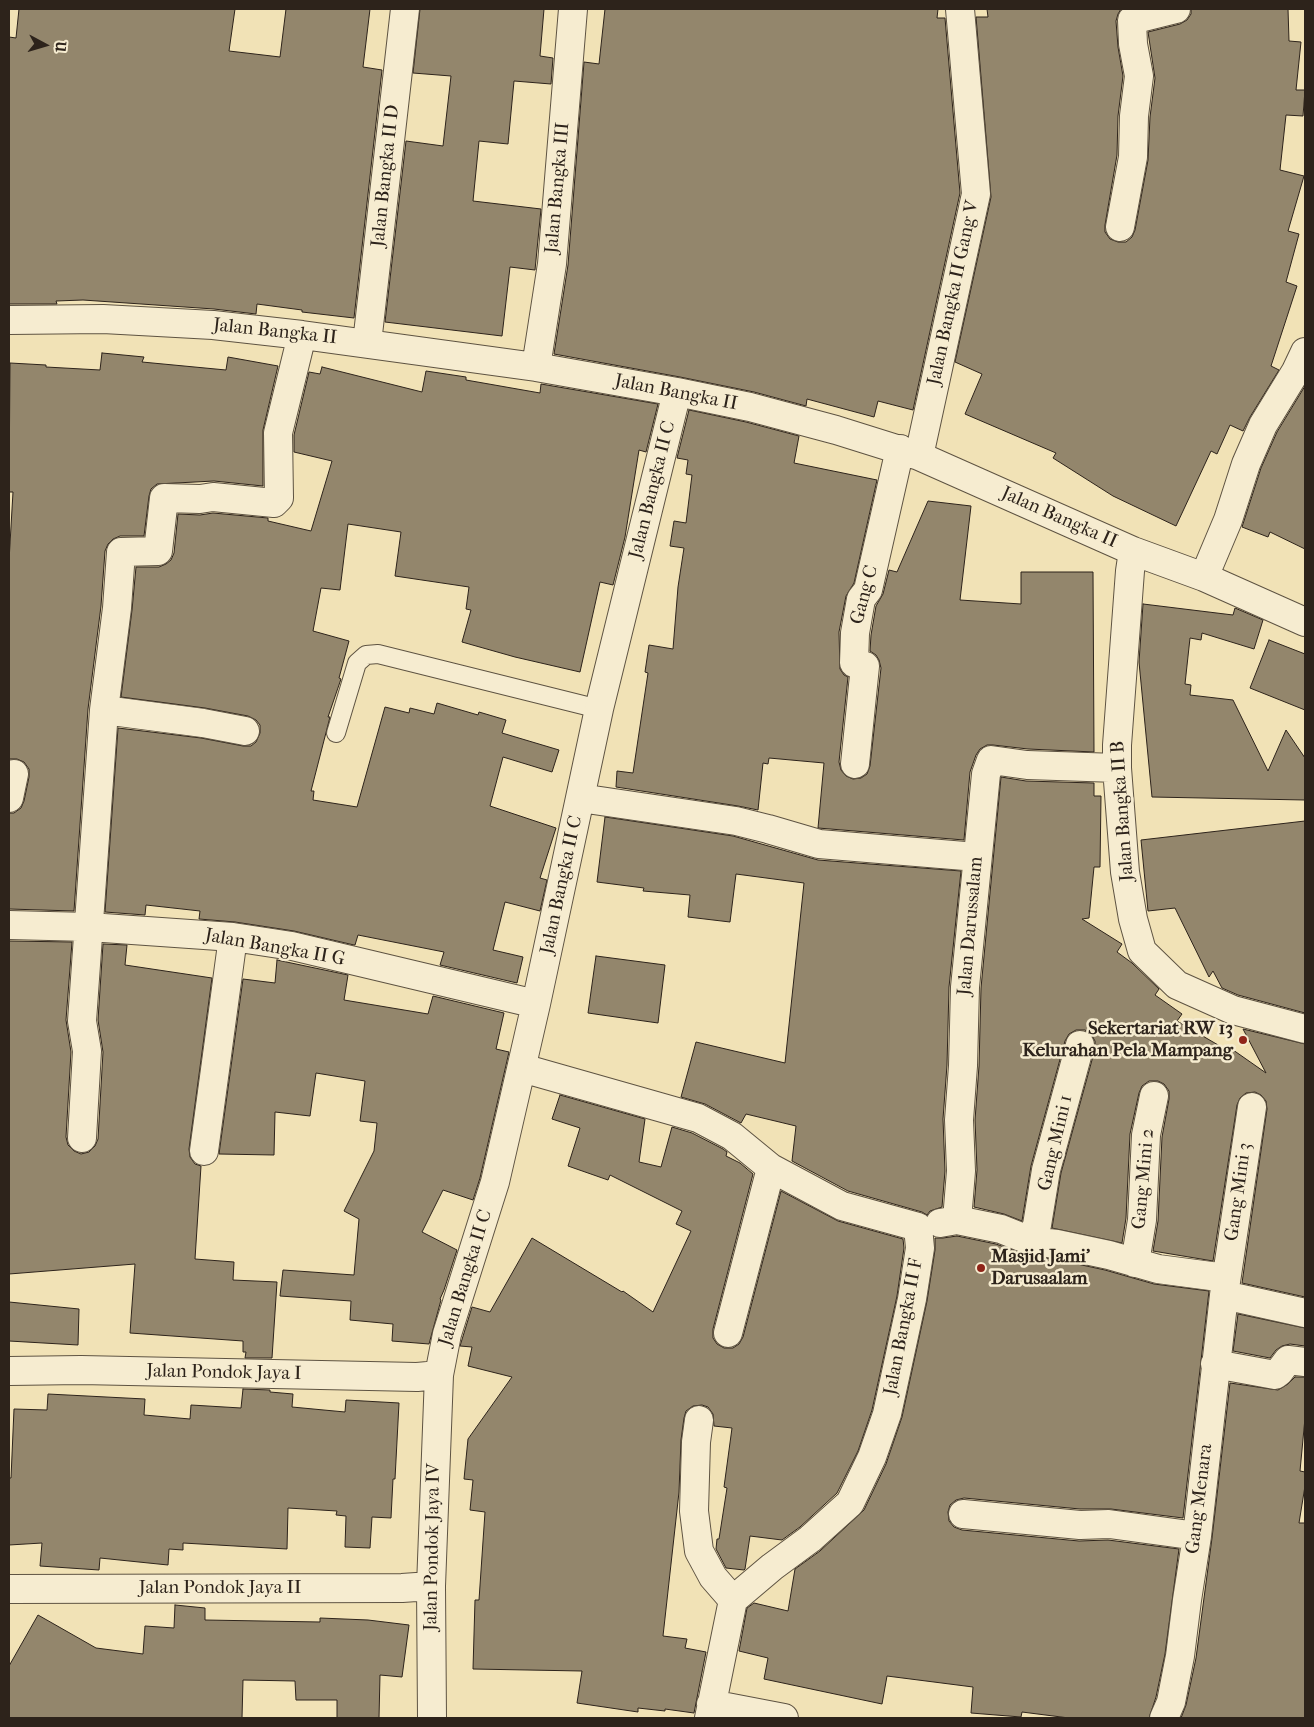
<!DOCTYPE html>
<html>
<head>
<meta charset="utf-8">
<style>
	body { margin:0 }
	#map { position:relative; width:1314px; height:1727px; overflow:hidden; background:#f1e2b6; font-family:"IM FELL French Canon",serif }
	canvas { display:block }
	.frame { position:absolute; inset:0; border:10px solid #2d231b; pointer-events:none }
	.north { position:absolute; left:20px; top:20px; width:50px; height:50px; -webkit-text-stroke:4px #f6ecd0; paint-order:stroke; rotate:96deg; font-size:14px; font-weight:700; line-height:20px; text-align:center; color:#2d231b }
	.north::after { content:''; display:block; margin:auto; width:18px; height:22px; background:#2d231b; clip-path:polygon(50% 0,100% 100%,50% 72%,0 100%) }
</style>
</head>
<body>
<div id="map">
<canvas width="1314" height="1727"></canvas>
<div class="frame"></div>
<div class="north">U</div>
</div>
<script>
const ctx = document.querySelector('canvas').getContext('2d');
ctx.lineJoin = 'round';
function fillPath(path, color) { ctx.fillStyle = color; ctx.fill(path, 'evenodd'); }
const shape = rows => new Path2D(rows.map(r => 'M' + r).join(''));
function strokePath(path, color, width, dash) { ctx.strokeStyle = color; ctx.lineWidth = width; ctx.lineCap = dash ? 'butt' : 'round'; ctx.setLineDash(dash || []); ctx.stroke(path); }
function write(font, color, halo, rows, align = 'center') {
  ctx.font = font + ' "IM FELL French Canon",serif'; ctx.lineWidth = 5; ctx.setLineDash([]); ctx.textBaseline = 'middle'; ctx.strokeStyle = halo; ctx.fillStyle = color; for (const [text, x, y, turn = 0] of rows) {
    ctx.save(); ctx.translate(x, y); ctx.rotate((+turn || 0) * Math.PI / 180); ctx.textAlign = isNaN(turn) ? turn : align; if (halo) ctx.strokeText(text, 0, 0); ctx.fillText(text, 0, 0); ctx.restore();
  }
}
const building = shape([
	[19,9,235,9,229,51,280,57,286,9,370,9,363,67,382,70,354,318,302,312,302,310,257,304,256,314,214,309,83,300,56,301,57,304,9,304,9,37,16,38,19,9],
	[420,9,544,9,540,56,553,58,551,84,514,81,508,144,479,141,473,201,541,209,535,270,510,267,502,336,385,322,406,141,443,146,451,76,413,73,420,9],
	[605,9,938,9,937,18,945,18,960,193,913,410,878,401,874,417,807,399,806,406,754,392,680,377,554,354,568,265,584,62,599,64,605,9],
	[987,9,1121,9,1118,14,1116,21,1118,47,1123,76,1118,116,1117,155,1105,225,1105,232,1110,239,1118,242,1126,242,1132,237,1135,230,1148,160,1150,117,1155,78,1148,32,1180,24,1187,20,1191,14,1191,9,1288,9,1289,41,1301,42,1296,90,1305,90,1303,116,1286,115,1280,170,1304,176,1288,231,1299,234,1286,282,1297,286,1271,366,1279,370,1250,417,1243,431,1230,425,1217,454,1211,451,1176,526,1113,496,1053,458,1056,453,965,414,982,374,955,362,991,197,976,17,988,17,987,9],
	[102,353,144,357,142,362,226,370,228,357,278,366,263,430,263,486,214,481,157,484,151,489,149,496,144,536,120,536,113,539,108,544,105,551,101,606,88,709,74,911,9,909,9,813,14,813,21,808,24,801,29,777,29,769,24,762,17,759,9,759,9,561,13,492,9,492,10,363,46,365,46,367,100,370,102,353],
	[322,367,422,392,426,371,466,377,466,380,540,393,541,384,658,404,646,452,639,450,625,537,613,585,600,582,580,672,515,657,462,642,471,610,466,609,469,587,395,576,401,532,348,524,340,590,321,588,313,631,349,641,339,678,341,679,328,717,330,717,311,791,314,791,313,800,357,807,385,707,409,713,410,708,434,714,437,703,478,715,479,712,506,720,502,733,559,750,552,772,503,757,490,806,556,828,540,878,547,880,540,911,505,902,493,950,523,957,517,983,440,965,444,952,358,935,355,945,354,945,294,931,235,922,199,919,200,911,146,905,145,915,105,912,118,728,201,738,243,746,251,746,256,742,260,733,260,725,256,720,248,716,205,708,121,697,132,610,136,567,159,567,166,564,171,560,174,553,178,514,200,515,213,513,268,518,268,521,311,531,332,461,294,452,294,435,309,372,320,374,322,367],
	[1305,386,1305,549,1270,532,1268,537,1242,527,1261,468,1277,432,1305,386],
	[689,410,746,422,799,436,794,463,877,480,854,583,846,596,839,632,840,669,844,675,848,677,839,762,841,770,846,776,853,779,861,778,867,774,870,766,881,668,879,660,876,655,870,651,871,635,876,606,883,594,889,570,897,572,928,501,971,506,960,600,1021,604,1021,572,1093,572,1094,752,1028,749,993,745,987,745,980,749,976,755,970,772,964,840,818,828,824,763,769,758,768,764,763,763,758,810,738,806,616,787,617,771,633,773,648,673,645,672,649,645,673,649,678,587,684,548,670,546,674,521,686,523,692,475,686,474,688,460,677,458,689,410],
	[1143,604,1233,615,1235,608,1263,620,1254,649,1202,633,1201,640,1190,638,1185,684,1191,685,1190,695,1233,700,1268,771,1286,730,1305,758,1305,800,1152,797,1139,662,1143,604],
	[1269,640,1305,654,1305,710,1250,688,1269,640],
	[1001,777,1026,781,1094,783,1094,796,1101,796,1100,867,1094,867,1089,918,1082,919,1122,944,1117,952,1132,963,1159,989,1155,995,1182,1014,1177,1021,1225,1049,1226,1045,1266,1073,1243,1029,1305,1044,1305,1297,1242,1283,1267,1109,1266,1101,1261,1095,1255,1092,1246,1093,1240,1098,1237,1105,1213,1261,1153,1251,1158,1221,1162,1137,1169,1099,1169,1091,1164,1084,1158,1081,1149,1081,1142,1086,1139,1093,1130,1134,1126,1218,1122,1243,1052,1228,1061,1173,1095,1049,1095,1041,1091,1034,1085,1030,1076,1030,1069,1034,1065,1041,1031,1166,1022,1221,1004,1214,974,1207,977,1170,975,1120,979,1066,981,988,1001,777],
	[605,817,733,836,818,860,961,871,949,987,947,1065,943,1119,945,1171,942,1207,930,1211,927,1215,922,1212,848,1191,792,1161,796,1126,746,1114,741,1123,705,1104,681,1097,696,1042,785,1063,804,883,736,874,730,922,688,917,690,895,643,891,644,888,597,882,605,817],
	[1305,821,1305,1013,1238,995,1222,988,1213,971,1209,977,1175,908,1148,911,1141,840,1305,821],
	[9,941,72,942,66,1020,71,1052,66,1137,68,1145,74,1151,81,1154,89,1152,95,1146,98,1139,103,1052,98,1020,103,944,127,945,125,965,212,978,189,1149,190,1157,195,1164,201,1166,195,1259,234,1262,233,1280,277,1282,272,1358,245,1358,246,1352,243,1352,243,1341,130,1333,135,1264,9,1274,9,941],
	[596,956,665,965,658,1023,588,1013,596,956],
	[277,960,348,975,344,1000,428,1014,433,996,504,1013,496,1049,509,1052,480,1178,473,1200,443,1190,422,1232,457,1250,444,1290,440,1299,441,1300,429,1344,392,1341,393,1324,350,1320,351,1301,280,1296,283,1270,354,1275,359,1219,344,1211,374,1151,377,1123,360,1121,365,1081,316,1073,310,1116,275,1112,274,1155,219,1154,243,979,275,983,277,960],
	[560,1095,645,1119,639,1162,661,1167,672,1127,692,1133,723,1149,727,1152,726,1156,740,1163,753,1174,713,1329,713,1338,717,1344,724,1348,733,1348,739,1344,743,1337,781,1191,838,1221,903,1239,904,1248,897,1296,872,1410,858,1451,837,1493,800,1527,782,1540,750,1536,745,1569,744,1570,726,1568,716,1549,717,1539,719,1539,727,1488,724,1487,732,1428,714,1426,713,1414,708,1407,702,1405,693,1406,686,1411,684,1418,681,1440,679,1492,663,1636,687,1639,685,1648,706,1652,694,1713,665,1709,665,1711,638,1708,638,1712,577,1703,582,1671,473,1669,475,1600,479,1600,485,1512,470,1510,473,1480,464,1479,468,1439,512,1377,468,1366,472,1347,460,1346,472,1307,490,1312,532,1238,622,1292,623,1291,653,1312,691,1231,676,1224,682,1211,610,1175,608,1180,568,1166,580,1128,552,1119,560,1095],
	[957,1236,996,1244,1029,1256,1054,1259,1105,1270,1154,1284,1209,1291,1183,1518,1111,1509,1080,1509,964,1498,956,1500,950,1505,948,1512,949,1521,954,1527,962,1530,1079,1541,1108,1540,1179,1549,1165,1654,1156,1697,1149,1718,1069,1718,1022,1712,1021,1717,971,1713,973,1687,887,1676,882,1704,764,1679,768,1658,739,1651,747,1608,754,1603,788,1611,795,1569,820,1551,864,1510,886,1464,902,1417,927,1301,935,1250,935,1238,943,1238,957,1236],
	[9,1302,79,1309,78,1345,9,1341,9,1302],
	[1238,1314,1305,1328,1305,1346,1290,1344,1282,1346,1276,1350,1270,1358,1233,1351,1238,1314],
	[1295,1377,1305,1377,1305,1418,1300,1471,1305,1472,1305,1486,1299,1523,1305,1523,1305,1718,1181,1718,1186,1705,1196,1658,1212,1538,1230,1383,1278,1390,1288,1384,1295,1377],
	[243,1389,270,1390,270,1392,293,1394,292,1407,345,1412,346,1400,399,1403,395,1479,393,1479,391,1518,372,1517,370,1548,345,1547,346,1516,336,1515,337,1511,288,1508,287,1549,183,1543,183,1550,169,1549,168,1565,100,1558,99,1570,40,1566,42,1543,9,1545,9,1478,11,1478,14,1409,47,1410,48,1394,145,1399,144,1415,190,1419,191,1405,241,1408,243,1389],
	[175,1605,205,1608,205,1620,320,1622,320,1618,368,1620,409,1625,402,1677,380,1675,379,1718,337,1718,337,1700,296,1700,295,1681,243,1680,242,1718,9,1718,9,1666,38,1615,96,1648,143,1654,145,1626,174,1628,175,1605]
]);
const lane = shape([
	[336,733,357,663,366,655,378,654,599,709]
]);
const street = shape([
	[1120,227,1133,157,1134,116,1139,76,1133,44,1132,20,1176,9],
	[9,320,103,319,213,325,302,335,536,367,677,392,750,407,836,430,919,456,1133,551,1204,577,1305,622],
	[367,343,405,9],
	[536,367,552,264,573,9],
	[919,456,976,194,960,9],
	[1133,551,1130,571,1117,745,1117,768,1125,872,1133,919,1142,951,1177,985,1233,1010,1305,1029],
	[1204,577,1228,520,1246,464,1263,425,1296,371,1305,352],
	[104,710,203,723,245,731],
	[855,764,865,666,854,663,855,633,861,599,868,590,900,449],
	[9,798,14,774],
	[580,798,736,821,768,829,819,844,977,857],
	[9,925,89,927,233,937,292,946,536,1004],
	[522,1068,698,1118,732,1136,771,1168,842,1206,918,1227,920,1248,912,1299,887,1414,872,1457,850,1503,810,1539,772,1567,733,1600,709,1718],
	[82,1138,87,1051,82,1021,104,710,117,608,121,552,158,551,164,498,200,499,213,497,274,503,279,498,278,433,302,335],
	[204,1151,233,937],
	[957,1220,961,1171,959,1120,963,1066,965,987,986,774,991,760,1027,765,1117,768],
	[940,1223,957,1220,1001,1229,1031,1241,1057,1244,1109,1255,1158,1269,1226,1278],
	[1031,1241,1037,1225,1046,1170,1080,1045],
	[1135,1263,1142,1220,1146,1135,1154,1096],
	[1224,1295,1305,1313],
	[728,1333,771,1168],
	[1215,1364,1275,1375,1279,1372,1288,1360,1305,1362],
	[9,1371,81,1370,417,1377,439,1375],
	[699,1420,696,1442,694,1511,699,1551,713,1577,733,1600],
	[963,1514,1080,1525,1109,1524,1197,1536],
	[9,1589,402,1588,431,1586],
	[711,1704,784,1718],
	[432,1718,431,1586,439,1375,447,1334,495,1182,536,1004,599,709,677,392],
	[1164,1718,1171,1702,1180,1656,1187,1600,1197,1536,1224,1295,1252,1107]
]);
const markers = [
	[1243,1040,5,"#8f2418"],
	[981,1268,5,"#8f2418"]
];
const streetNames = [
	["Jalan Bangka II D",386,176,-84],
	["Jalan Bangka III",558,188,-85],
	["Jalan Bangka II Gang V",954,293,-78],
	["Jalan Bangka II",275,332,6],
	["Jalan Bangka II",676,393,11],
	["Jalan Bangka II C",653,490,-76],
	["Jalan Bangka II",1059,518,24],
	["Gang C",865,595,-75],
	["Jalan Bangka II B",1123,811,-94],
	["Jalan Bangka II C",562,885,-78],
	["Jalan Darussalam",971,926,-85],
	["Jalan Bangka II G",275,948,10],
	["Gang Mini 1",1056,1143,-77],
	["Gang Mini 2",1144,1179,-85],
	["Gang Mini 3",1239,1192,-82],
	["Jalan Bangka II C",466,1278,-73],
	["Jalan Bangka II F",904,1327,-79],
	["Jalan Pondok Jaya I",224,1373,1],
	["Gang Menara",1200,1499,-83],
	["Jalan Pondok Jaya IV",433,1547,-89],
	["Jalan Pondok Jaya II",220,1588]
];
const poiNames = [
	["Sekertariat RW 13",1233,1029],
	["Kelurahan Pela Mampang",1233,1051],
	["Masjid Jami'",991,1257,"left"],
	["Darusaalam",991,1279,"left"]
];
fillPath(building, '#93866c');
strokePath(building, '#2d231b', 1);
strokePath(lane, '#5e5342', 20);
strokePath(street, '#5e5342', 30);
strokePath(lane, '#f6ecd0', 18);
strokePath(street, '#f6ecd0', 28);
for (const [x, y, r, color] of markers) { const dot = new Path2D(); dot.arc(x, y, r, 0, 2 * Math.PI); ctx.fillStyle = color; ctx.fill(dot); strokePath(dot, '#f6ecd0', 2); }
write('19px', '#2d231b', '#f6ecd0', streetNames);
write('bold 19px', '#2d231b', '#f6ecd0', poiNames, 'right');
</script>
</body>
</html>
